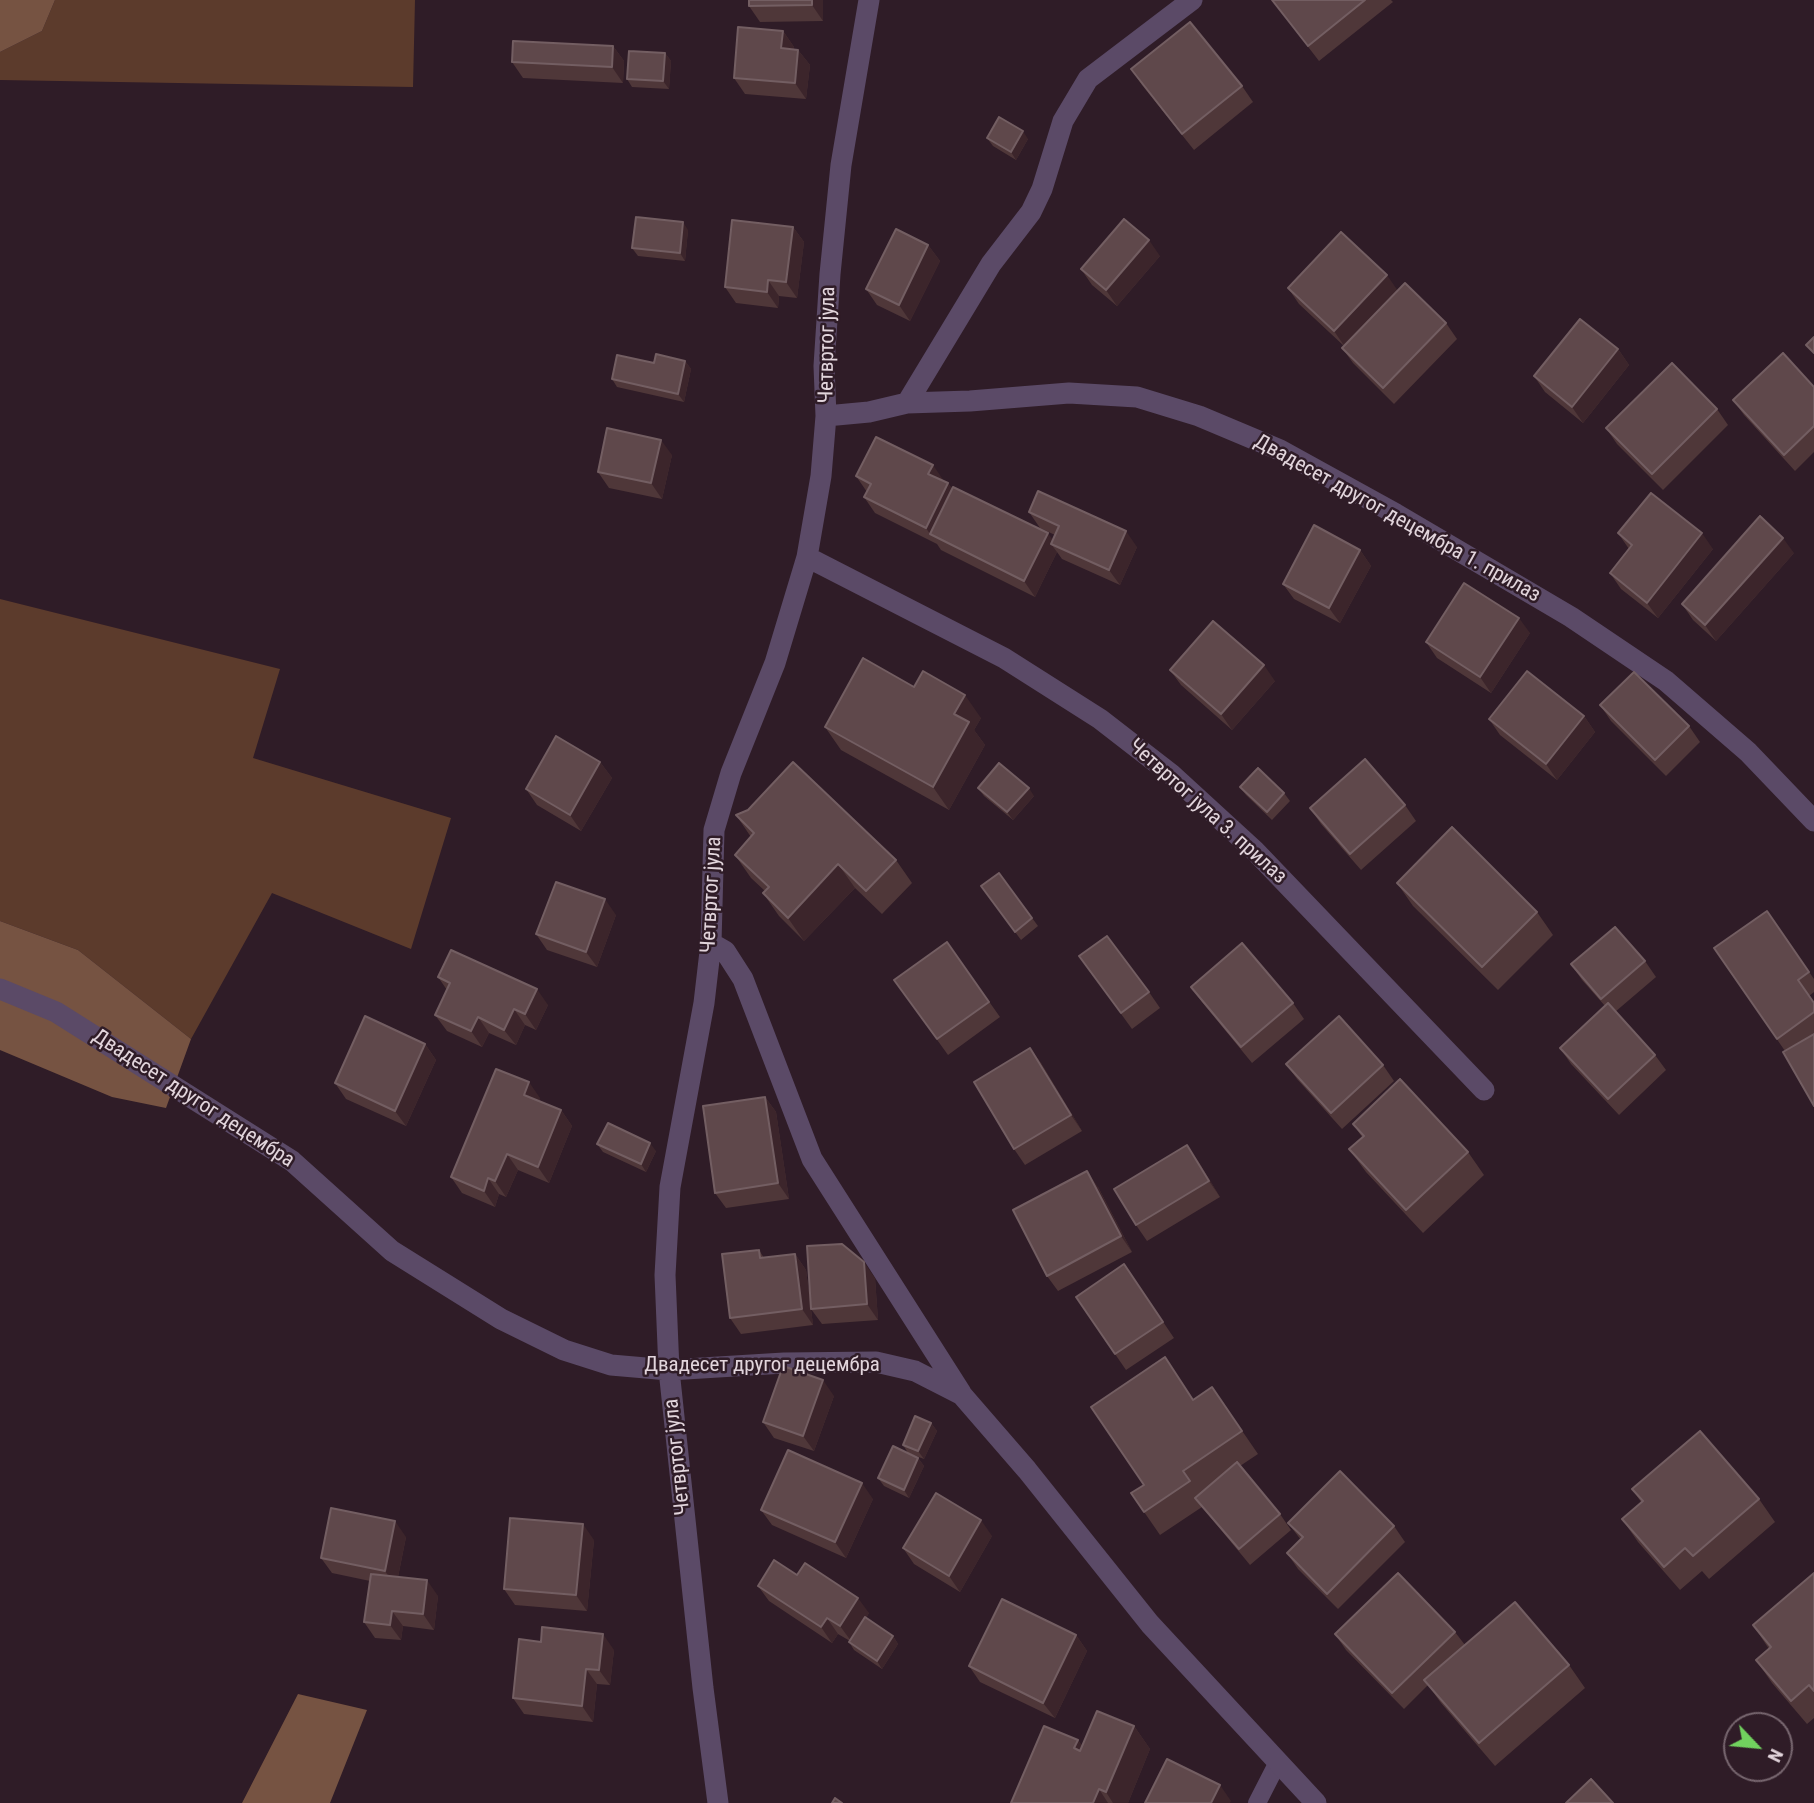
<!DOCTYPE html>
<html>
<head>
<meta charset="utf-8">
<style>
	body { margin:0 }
	#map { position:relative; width:1814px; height:1803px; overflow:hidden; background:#2f1c27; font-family:"Roboto Condensed",sans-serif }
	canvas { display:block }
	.north { position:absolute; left:1723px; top:1712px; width:70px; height:70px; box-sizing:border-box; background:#2f1c27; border:2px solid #77666f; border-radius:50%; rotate:116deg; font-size:19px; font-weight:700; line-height:28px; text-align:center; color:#e2d5dc }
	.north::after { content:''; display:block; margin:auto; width:24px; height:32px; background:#71d25e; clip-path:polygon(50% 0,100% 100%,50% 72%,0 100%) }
</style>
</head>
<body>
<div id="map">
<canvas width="1814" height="1803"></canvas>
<div class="north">N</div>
</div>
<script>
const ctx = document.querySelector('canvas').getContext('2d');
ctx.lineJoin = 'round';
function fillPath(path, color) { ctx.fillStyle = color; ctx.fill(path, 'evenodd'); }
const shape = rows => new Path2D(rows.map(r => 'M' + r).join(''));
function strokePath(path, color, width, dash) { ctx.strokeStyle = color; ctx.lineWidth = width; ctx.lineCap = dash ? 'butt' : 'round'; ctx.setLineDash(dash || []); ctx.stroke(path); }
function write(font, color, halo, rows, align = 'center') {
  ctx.font = font + ' "Roboto Condensed",sans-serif'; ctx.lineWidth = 5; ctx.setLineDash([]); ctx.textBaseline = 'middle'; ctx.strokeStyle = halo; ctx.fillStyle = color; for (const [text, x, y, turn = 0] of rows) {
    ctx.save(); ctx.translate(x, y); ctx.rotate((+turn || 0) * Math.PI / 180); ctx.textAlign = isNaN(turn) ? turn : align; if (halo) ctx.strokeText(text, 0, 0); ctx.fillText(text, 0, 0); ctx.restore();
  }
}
const green = shape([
	[55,0,415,0,413,87,0,80,0,52,42,31],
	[0,599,280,669,253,758,451,818,411,949,272,893,191,1039,78,950,0,921]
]);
const forest = shape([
	[0,0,55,0,42,31,0,52],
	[0,921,78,950,191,1039,166,1108,112,1097,0,1050],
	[298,1694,367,1710,330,1803,242,1803]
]);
const service = shape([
	[1257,1803,1278,1762]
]);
const minor = shape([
	[907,403,991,264,1031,212,1042,189,1063,121,1088,79,1192,0],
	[826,416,869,412,907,403,970,401,1069,393,1137,397,1199,416,1280,450,1396,514,1571,617,1666,681,1748,752,1814,821],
	[807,557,1004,658,1100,719,1171,774,1255,851,1484,1090],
	[711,943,725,951,743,979,812,1159,961,1393],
	[0,989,56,1012,292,1161,392,1251,501,1319,564,1350,611,1365,669,1370,784,1363,876,1362,915,1371,962,1395,1027,1470,1150,1624,1316,1803],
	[718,1803,703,1688,669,1370,665,1275,670,1187,704,1003,711,943,714,830,731,773,775,663,807,557,821,476,826,416,824,366,830,274,841,165,869,0]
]);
const wall = shape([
	[823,0,823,21,760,22,749,6],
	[1272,0,1391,0,1393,2,1319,61],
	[783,31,794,47,794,49,798,50,810,65,806,99,745,94,734,78],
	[613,46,624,61,623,83,523,78,512,62],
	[665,53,671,61,669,89,632,87,627,79],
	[1131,69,1242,86,1253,102,1194,150,1142,85],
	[987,138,1028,139,1016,160,993,146],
	[793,227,804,242,797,298,779,296,778,308,736,303,725,287],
	[688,230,685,261,638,256,632,248],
	[928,245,940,261,910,321,877,305,866,289],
	[1160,256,1117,306,1092,285,1081,269],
	[1288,288,1397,290,1446,323,1457,339,1394,404,1353,363,1342,348,1344,346,1299,304],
	[1618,349,1629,365,1583,423,1545,392,1534,376],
	[685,361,691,369,684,402,617,387,612,379,654,363],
	[1814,387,1814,452,1795,471,1744,415,1733,400],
	[1717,409,1728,425,1663,490,1617,444,1606,428],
	[672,455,662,499,609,488,598,472],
	[856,476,943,481,948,483,952,489,1053,541,1055,535,1040,528,1029,512,1137,547,1120,585,1062,559,1057,552,1035,597,941,550,937,544,875,513,864,497,867,492],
	[1618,533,1713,549,1658,618,1621,589,1610,573,1629,549],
	[1360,550,1371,566,1340,623,1294,599,1283,584],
	[1794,553,1716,641,1693,620,1682,604],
	[1530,633,1491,693,1437,658,1426,642],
	[1170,670,1275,681,1232,730,1181,685],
	[914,687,981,718,974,730,985,745,949,810,841,750,825,727],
	[1600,705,1689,726,1700,742,1666,776,1611,721],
	[1584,716,1595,732,1557,780,1500,735,1489,719],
	[600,762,612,778,581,831,537,805,526,789],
	[1240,787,1284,793,1290,801,1272,820,1246,795],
	[978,788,1034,796,1013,820,984,796],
	[1405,805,1416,821,1361,870,1321,824,1310,808],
	[736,815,896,860,912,883,882,914,855,888,804,941,779,916,763,893,765,891,751,878,735,855,751,837],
	[999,873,1038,926,1021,940,981,886],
	[1397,883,1537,912,1553,935,1498,990,1413,906],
	[1767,911,1814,979,1814,992,1809,996,1814,1002,1814,1106,1785,1051,1714,948],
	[616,915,597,967,547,950,536,934],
	[947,942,1000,1017,948,1055,894,980],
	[1079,956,1149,992,1160,1008,1132,1029],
	[1645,961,1656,977,1615,1012,1655,1055,1666,1070,1619,1115,1571,1064,1560,1048,1605,1006,1582,980,1571,964],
	[438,977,548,1005,536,1030,525,1025,516,1045,489,1033,482,1047,447,1031,435,1015,447,990],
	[1191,987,1293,1003,1304,1019,1252,1063,1202,1002],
	[425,1044,436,1060,406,1126,346,1099,335,1083],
	[1030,1048,1041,1063,1082,1131,1025,1165,1014,1149],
	[1286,1064,1383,1065,1394,1081,1342,1129,1297,1079],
	[765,1097,776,1112,789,1199,726,1208,715,1193],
	[540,1098,539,1101,561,1110,572,1126,549,1183,518,1170,506,1197,499,1194,495,1207,462,1193,451,1177],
	[1353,1124,1468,1152,1484,1175,1423,1233,1366,1172,1349,1149,1362,1137],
	[597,1144,656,1151,646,1172,603,1152],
	[1198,1161,1220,1197,1147,1241,1136,1225],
	[1098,1187,1132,1252,1058,1291,1047,1276],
	[759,1250,764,1258,795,1254,806,1270,813,1325,741,1334,730,1318],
	[1124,1264,1174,1338,1126,1370,1115,1354],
	[875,1278,878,1320,822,1324,811,1309],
	[1212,1387,1258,1454,1240,1466,1280,1514,1291,1530,1250,1565,1202,1507,1160,1535,1131,1493,1144,1485,1194,1399],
	[834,1396,814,1451,774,1438,763,1422],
	[931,1423,937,1431,924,1459,908,1453,903,1445],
	[918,1458,924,1466,909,1498,884,1486,878,1478],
	[1632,1489,1759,1499,1775,1522,1709,1579,1702,1571,1680,1590,1638,1542,1622,1519,1641,1502],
	[873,1499,846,1558,772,1525,761,1510],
	[1288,1523,1394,1526,1405,1542,1338,1609,1298,1569,1287,1553,1301,1540],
	[992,1536,960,1592,914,1564,903,1548],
	[406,1537,398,1577,438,1596,434,1630,403,1626,401,1640,375,1638,364,1622,370,1581,332,1573,321,1558],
	[594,1540,587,1611,515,1605,504,1589],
	[1814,1573,1814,1718,1807,1724,1772,1683,1756,1660,1769,1649,1753,1625],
	[797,1575,869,1613,866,1618,893,1636,898,1644,882,1669,854,1650,849,1642,850,1641,838,1634,832,1643,769,1601,758,1586],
	[1455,1632,1465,1645,1569,1665,1585,1688,1495,1766,1441,1703,1428,1685,1404,1709,1346,1650,1335,1634],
	[1076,1635,1087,1651,1055,1718,980,1682,969,1666],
	[614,1650,610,1685,597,1684,593,1722,524,1714,513,1698],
	[1134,1726,1150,1749,1128,1803,1011,1803,1078,1740,1082,1746]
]);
const shadedWall = shape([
	[812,0,823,0,823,21,812,5],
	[783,31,794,47,792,64,781,48],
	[613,46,624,61,623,83,612,67],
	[798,50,810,65,806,99,795,83],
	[665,53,671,61,669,89,663,81],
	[1023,131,1028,139,1016,160,1011,152],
	[683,222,688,230,685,261,680,253],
	[793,227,804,242,797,298,786,282],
	[1149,240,1160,256,1117,306,1106,290],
	[928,245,940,261,910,321,899,305],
	[1387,275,1398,291,1345,347,1334,331],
	[768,280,779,296,778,308,767,292],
	[1618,349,1629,365,1583,423,1572,407],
	[685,361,691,369,684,402,678,394],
	[661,440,672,455,662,499,651,483],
	[933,465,944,481,928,474],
	[948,483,959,499,930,534,926,528],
	[1126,531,1137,547,1120,585,1109,570],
	[1048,533,1057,546,1051,544,1057,552,1035,597,1024,581],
	[1702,533,1713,549,1658,618,1647,603],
	[1783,538,1794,553,1716,641,1705,625],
	[1360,550,1371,566,1340,623,1329,608],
	[1519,618,1530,633,1491,693,1480,677],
	[1264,665,1275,681,1232,730,1221,714],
	[965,695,981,718,974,730,985,745,949,810,933,787,954,714],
	[1584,716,1595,732,1557,780,1546,764],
	[600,762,612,778,581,831,570,815],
	[1029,788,1034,796,1013,820,1007,812],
	[838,864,855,888,804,941,788,918],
	[605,899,616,915,597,967,586,952],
	[537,989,548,1005,536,1030,525,1014],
	[514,1009,525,1025,516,1045,504,1030],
	[478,1017,489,1033,482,1047,471,1031],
	[425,1044,436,1060,406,1126,395,1111],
	[1030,1048,1041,1063,1082,1131,1071,1115],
	[529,1082,540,1098,535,1111,524,1095],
	[765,1097,776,1112,789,1199,778,1183],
	[561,1110,572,1126,549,1183,538,1167],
	[650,1143,656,1151,646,1172,641,1164],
	[1187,1145,1198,1161,1220,1197,1209,1181],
	[507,1154,518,1170,506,1197,495,1181],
	[1087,1171,1098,1187,1132,1252,1121,1236],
	[488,1178,499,1194,495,1207,484,1191],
	[795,1254,806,1270,813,1325,802,1309],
	[864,1262,875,1278,878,1320,867,1304],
	[823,1380,834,1396,814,1451,803,1436],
	[931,1423,937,1431,924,1459,918,1451],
	[918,1458,924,1466,909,1498,904,1490],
	[862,1483,873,1499,846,1558,835,1542],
	[981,1520,992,1536,960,1592,949,1576],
	[395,1521,406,1537,396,1587,385,1571],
	[583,1524,594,1540,587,1611,576,1595],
	[427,1580,438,1596,434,1630,423,1614],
	[858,1598,869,1613,851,1641,840,1626],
	[392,1611,403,1626,401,1640,390,1625],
	[827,1618,838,1634,832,1643,821,1627],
	[603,1634,614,1650,610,1685,599,1670],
	[1076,1635,1087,1651,1055,1718,1043,1703],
	[893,1636,898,1644,882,1669,877,1661],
	[586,1669,597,1684,593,1722,582,1706],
	[1134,1726,1150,1749,1128,1803,1113,1803,1106,1792],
	[1078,1740,1094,1763,1074,1748],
	[1220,1785,1231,1801,1230,1803,1211,1803],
	[1099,1789,1108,1803,1093,1803]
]);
const building = shape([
	[749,0,812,0,812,5,749,6,749,0],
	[1272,0,1365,0,1308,46,1272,0],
	[1190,22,1242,86,1182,134,1131,69,1190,22],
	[738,27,783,31,781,48,798,50,795,83,734,78,738,27],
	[513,41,613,46,612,67,512,62,513,41],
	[629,51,665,53,663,81,627,79,629,51],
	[999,117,1023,131,1011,152,987,138,999,117],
	[636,217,683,222,680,253,632,248,636,217],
	[1124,219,1149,240,1106,290,1081,269,1124,219],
	[732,220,793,227,786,282,768,280,767,292,725,287,732,220],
	[896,229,928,245,899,305,866,289,896,229],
	[1341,232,1387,275,1334,331,1288,288,1341,232],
	[1405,283,1446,323,1383,388,1342,348,1405,283],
	[1580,319,1618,349,1572,407,1534,376,1580,319],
	[1814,337,1814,353,1806,345,1814,337],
	[1783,353,1814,387,1814,426,1784,455,1733,400,1783,353],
	[656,354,685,361,678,394,612,379,617,355,654,363,656,354],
	[1672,363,1717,409,1652,474,1606,428,1672,363],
	[607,428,661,440,651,483,598,472,607,428],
	[876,437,933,465,928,474,948,483,926,528,864,497,871,484,856,476,876,437],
	[953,487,1048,533,1024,581,930,534,953,487],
	[1038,491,1126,531,1109,570,1051,544,1059,526,1029,512,1038,491],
	[1651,493,1702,533,1647,603,1610,573,1632,545,1618,533,1651,493],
	[1760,516,1783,538,1705,625,1682,604,1760,516],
	[1314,525,1360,550,1329,608,1283,584,1314,525],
	[1464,583,1519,618,1480,677,1426,642,1464,583],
	[1213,621,1264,665,1221,714,1170,670,1213,621],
	[863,658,914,687,923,671,965,695,954,714,969,722,933,787,825,727,863,658],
	[1527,671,1584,716,1546,764,1489,719,1527,671],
	[1634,672,1689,726,1655,760,1600,705,1634,672],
	[556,736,600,762,570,815,526,789,556,736],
	[1365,759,1405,805,1350,854,1310,808,1365,759],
	[793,762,896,860,866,891,838,864,788,918,763,893,769,887,735,855,754,833,736,815,748,810,793,762],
	[999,763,1029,788,1007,812,978,788,999,763],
	[1258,768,1284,793,1267,812,1240,787,1258,768],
	[1452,827,1537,912,1482,967,1397,883,1452,827],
	[999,873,1032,918,1015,932,981,886,999,873],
	[556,882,605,899,586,952,536,934,556,882],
	[1767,911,1809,972,1798,980,1814,1003,1814,1012,1777,1039,1714,948,1767,911],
	[1615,927,1645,961,1601,999,1571,964,1615,927],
	[1107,936,1149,992,1121,1013,1079,956,1107,936],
	[947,942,989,1002,937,1039,894,980,947,942],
	[1242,943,1293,1003,1241,1047,1191,987,1242,943],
	[451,950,537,989,525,1014,514,1009,504,1030,478,1017,471,1031,435,1015,450,983,438,977,451,950],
	[1608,1003,1655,1055,1608,1099,1560,1048,1608,1003],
	[365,1016,425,1044,395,1111,335,1083,365,1016],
	[1339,1016,1383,1065,1331,1113,1286,1064,1339,1016],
	[1814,1034,1814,1106,1783,1052,1814,1034],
	[1030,1048,1071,1115,1014,1149,974,1082,1030,1048],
	[496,1069,529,1082,524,1095,561,1110,538,1167,507,1154,495,1181,488,1178,484,1191,451,1177,496,1069],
	[1400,1079,1468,1152,1406,1210,1349,1149,1364,1136,1353,1124,1400,1079],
	[765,1097,778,1183,715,1193,703,1106,765,1097],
	[608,1123,650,1143,641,1164,597,1144,608,1123],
	[1187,1145,1209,1181,1136,1225,1114,1189,1187,1145],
	[1087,1171,1121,1236,1047,1276,1013,1210,1087,1171],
	[842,1244,864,1262,867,1304,811,1309,807,1246,842,1244],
	[759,1250,760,1258,795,1254,802,1309,730,1318,722,1254,759,1250],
	[1124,1264,1163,1322,1115,1354,1076,1297,1124,1264],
	[1165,1357,1193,1400,1212,1387,1242,1431,1183,1471,1190,1481,1144,1512,1131,1493,1144,1485,1091,1407,1165,1357],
	[783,1366,823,1380,803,1436,763,1422,783,1366],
	[915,1416,931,1423,918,1451,903,1445,915,1416],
	[1700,1431,1759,1499,1693,1556,1685,1548,1664,1567,1622,1519,1643,1501,1632,1489,1700,1431],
	[893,1446,918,1458,904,1490,878,1478,893,1446],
	[788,1450,862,1483,835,1542,761,1510,788,1450],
	[1237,1462,1280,1514,1239,1549,1195,1498,1237,1462],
	[1340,1471,1394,1526,1327,1594,1287,1553,1303,1537,1288,1523,1340,1471],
	[936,1493,981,1520,949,1576,903,1548,936,1493],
	[331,1508,395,1521,385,1571,321,1558,331,1508],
	[510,1518,583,1524,576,1595,504,1589,510,1518],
	[774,1560,797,1575,805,1563,858,1598,840,1626,827,1618,821,1627,758,1586,774,1560],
	[1398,1573,1455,1632,1392,1693,1335,1634,1398,1573],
	[1814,1573,1814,1691,1809,1685,1791,1701,1756,1660,1771,1647,1753,1625,1814,1573],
	[371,1574,427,1580,423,1614,392,1611,390,1625,364,1622,371,1574],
	[1002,1599,1076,1635,1043,1703,969,1666,1002,1599],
	[1515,1602,1569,1665,1479,1743,1424,1680,1515,1602],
	[865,1617,893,1636,877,1661,849,1642,865,1617],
	[542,1627,603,1634,599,1670,586,1669,582,1706,513,1698,519,1639,541,1642,542,1627],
	[1097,1711,1134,1726,1106,1792,1099,1789,1093,1803,1011,1803,1044,1726,1078,1740,1074,1748,1080,1751,1097,1711],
	[1167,1759,1220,1785,1211,1803,1145,1803,1167,1759],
	[1591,1779,1613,1803,1566,1803,1591,1779],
	[835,1798,842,1803,832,1803,835,1798]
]);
const streetNames = [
	["Четвртог јула",828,345,-89],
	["Двадесет другог децембра 1. прилаз",1397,519,29],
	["Четвртог јула 3. прилаз",1207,812,42],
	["Четвртог јула",712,895,-87],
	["Двадесет другог децембра",193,1099,33],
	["Двадесет другог децембра",762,1366],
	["Четвртог јула",678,1457,-96]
];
fillPath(green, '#5c3b2c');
fillPath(forest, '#765342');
strokePath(service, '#5b4a67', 18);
strokePath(minor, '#5b4a67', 21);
fillPath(wall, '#4f3739');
fillPath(shadedWall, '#3c252b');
fillPath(building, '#5f484b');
strokePath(building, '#735e62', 2);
write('21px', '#e2d5dc', '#2f1c27', streetNames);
</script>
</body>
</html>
